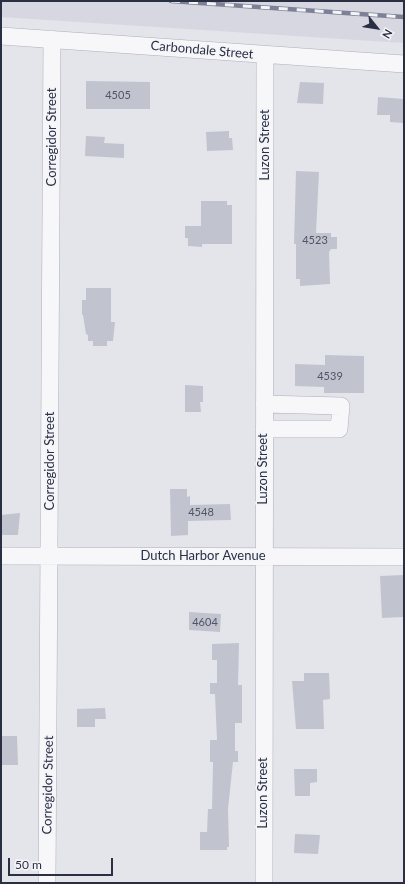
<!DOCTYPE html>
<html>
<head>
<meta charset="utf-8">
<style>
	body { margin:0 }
	#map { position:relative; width:405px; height:884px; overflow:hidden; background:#e4e5eb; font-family:Lato,sans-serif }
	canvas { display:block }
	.frame { position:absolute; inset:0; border:2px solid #2b2f44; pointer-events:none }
	.north { position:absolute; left:357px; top:8px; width:40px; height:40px; -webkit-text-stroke:3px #f4f5f9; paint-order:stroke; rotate:120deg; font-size:11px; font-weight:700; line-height:16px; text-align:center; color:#2b2f44 }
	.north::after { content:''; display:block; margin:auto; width:14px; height:18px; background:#2b2f44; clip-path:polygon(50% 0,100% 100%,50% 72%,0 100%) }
	.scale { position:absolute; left:8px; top:858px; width:105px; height:18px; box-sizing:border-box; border:2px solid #2b2f44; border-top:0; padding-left:5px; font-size:12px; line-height:14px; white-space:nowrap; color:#2b2f44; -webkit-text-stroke:3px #f4f5f9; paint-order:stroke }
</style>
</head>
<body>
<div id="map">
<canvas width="405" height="884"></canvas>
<div class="frame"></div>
<div class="north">N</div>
<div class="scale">50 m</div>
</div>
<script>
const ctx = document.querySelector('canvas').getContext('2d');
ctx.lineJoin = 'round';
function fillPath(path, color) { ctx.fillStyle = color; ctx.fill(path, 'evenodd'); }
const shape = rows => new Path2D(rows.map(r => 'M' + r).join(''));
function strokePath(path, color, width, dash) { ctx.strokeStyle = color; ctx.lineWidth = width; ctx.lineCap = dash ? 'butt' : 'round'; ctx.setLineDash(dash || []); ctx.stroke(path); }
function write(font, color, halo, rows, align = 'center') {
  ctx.font = font + ' Lato,sans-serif'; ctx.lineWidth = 3.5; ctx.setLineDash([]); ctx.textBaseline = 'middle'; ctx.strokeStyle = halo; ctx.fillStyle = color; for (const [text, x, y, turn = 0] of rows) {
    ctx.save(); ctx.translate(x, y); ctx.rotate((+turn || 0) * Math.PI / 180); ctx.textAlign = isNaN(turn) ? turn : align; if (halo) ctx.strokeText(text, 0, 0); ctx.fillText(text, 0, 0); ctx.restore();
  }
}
const built = shape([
	[1,1,404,1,404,43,1,17]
]);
const building = shape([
	[86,81,150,82,150,109,86,109],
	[300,82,324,83,323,104,297,103],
	[378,97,404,99,404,123,390,122,390,115,377,115],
	[229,131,229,138,232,138,233,150,207,151,206,132],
	[86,136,105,137,104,143,124,144,124,158,85,156],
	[296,171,319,172,316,233,331,233,331,237,337,237,337,249,331,249,329,252,330,284,300,286,300,279,296,279,296,244,294,244],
	[201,201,227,201,227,205,232,205,232,244,202,244,202,247,188,246,188,238,185,238,185,226,201,226],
	[86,288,111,288,111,322,115,322,113,341,107,341,107,346,93,346,93,341,88,341,88,335,86,334,83,315,82,315,82,300,86,300],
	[325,355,364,356,364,393,324,393,324,387,295,386,295,364,325,365],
	[185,385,203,386,203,402,200,402,201,412,185,412],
	[170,489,187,489,187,497,190,496,190,505,230,504,231,520,188,521,188,535,171,536],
	[20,513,18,535,1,535,1,515],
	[403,575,403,617,382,618,380,576],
	[189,612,221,614,220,632,189,630],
	[239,643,238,685,242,685,242,723,235,723,235,751,238,751,238,762,233,762,228,809,229,847,227,847,227,850,200,850,200,832,207,832,208,809,212,809,213,762,210,762,210,740,217,740,215,694,210,694,210,683,217,683,217,660,212,660,212,644],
	[304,673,329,673,330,699,323,700,324,729,296,729,292,681,304,681],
	[105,708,106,719,95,719,95,727,77,727,77,709],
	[1,736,17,736,18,765,1,765],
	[294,769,317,769,317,782,310,783,310,796,295,796],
	[295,834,320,835,318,854,294,853]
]);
const minor = shape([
	[1,36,404,64],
	[264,429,339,429,341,406,264,404],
	[1,556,404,557],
	[47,883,52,39],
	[264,883,265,55]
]);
const rail = shape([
	[171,1,404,17]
]);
const numberNames = [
	["4505",118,95],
	["4523",315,240],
	["4539",330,376],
	["4548",201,512],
	["4604",205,622]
];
const streetNames = [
	["Carbondale Street",202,50,5],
	["Corregidor Street",52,137,-90],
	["Luzon Street",265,145,-90],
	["Corregidor Street",50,461,-90],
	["Luzon Street",263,469,-90],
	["Dutch Harbor Avenue",203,556],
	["Corregidor Street",48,785,-89],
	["Luzon Street",263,793,-90]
];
fillPath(built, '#d6d7e0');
fillPath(building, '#c1c3ce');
strokePath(minor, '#acaeb9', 18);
strokePath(minor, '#f7f7fa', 17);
strokePath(rail, '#7d8195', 4.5);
strokePath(rail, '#f4f5f9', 3, [9]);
write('11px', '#505466', null, numberNames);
write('13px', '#2b2f44', '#f4f5f9', streetNames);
</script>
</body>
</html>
